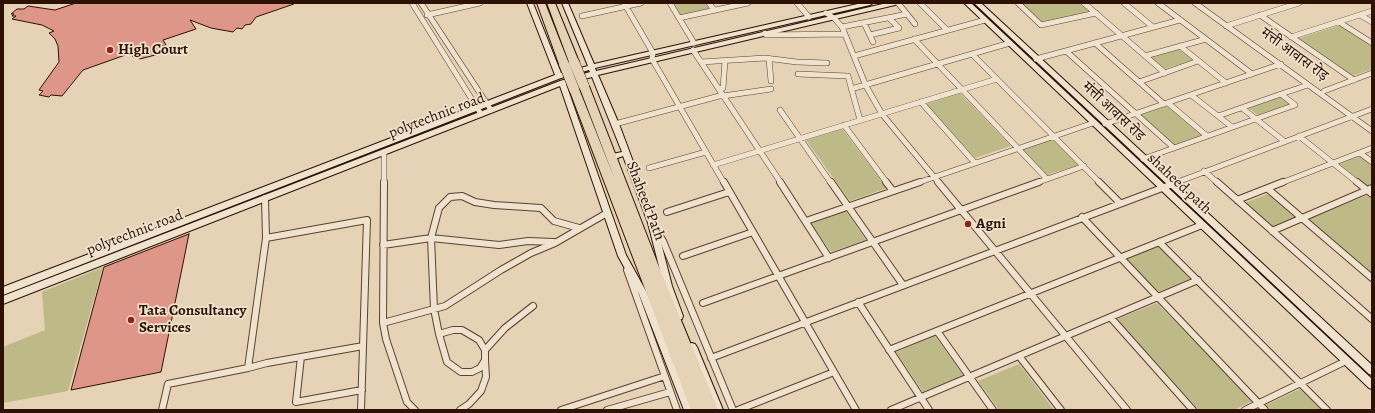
<!DOCTYPE html>
<html>
<head>
<meta charset="utf-8">
<style>
	body { margin:0 }
	#map { position:relative; width:1375px; height:413px; overflow:hidden; background:#e6d2b4; font-family:Alegreya,serif }
	canvas { display:block }
	.frame { position:absolute; inset:0; border:4px solid #2d1103; pointer-events:none }
</style>
</head>
<body>
<div id="map">
<canvas width="1375" height="413"></canvas>
<div class="frame"></div>
</div>
<script>
const ctx = document.querySelector('canvas').getContext('2d');
ctx.lineJoin = 'round';
function fillPath(path, color) { ctx.fillStyle = color; ctx.fill(path, 'evenodd'); }
const shape = rows => new Path2D(rows.map(r => 'M' + r).join(''));
function strokePath(path, color, width, dash) { ctx.strokeStyle = color; ctx.lineWidth = width; ctx.lineCap = dash ? 'butt' : 'round'; ctx.setLineDash(dash || []); ctx.stroke(path); }
function write(font, color, halo, rows, align = 'center') {
  ctx.font = font + ' Alegreya,"Noto Serif Devanagari",serif'; ctx.lineWidth = 3.5; ctx.setLineDash([]); ctx.textBaseline = 'middle'; ctx.strokeStyle = halo; ctx.fillStyle = color; for (const [text, x, y, turn = 0] of rows) {
    ctx.save(); ctx.translate(x, y); ctx.rotate((+turn || 0) * Math.PI / 180); ctx.textAlign = isNaN(turn) ? turn : align; if (halo) ctx.strokeText(text, 0, 0); ctx.fillText(text, 0, 0); ctx.restore();
  }
}
const green = shape([
	[672,3,705,3,710,10,681,16],
	[1026,3,1080,3,1091,12,1042,22,1022,4],
	[1340,25,1372,46,1372,69,1352,76,1297,39],
	[1179,49,1193,60,1164,69,1150,58],
	[960,93,1011,146,975,158,926,104],
	[1281,96,1291,104,1258,115,1248,108],
	[1168,106,1203,135,1174,145,1140,115],
	[842,129,887,188,850,201,806,140],
	[1052,139,1078,165,1047,175,1022,149],
	[1360,156,1372,165,1372,184,1366,186,1338,164],
	[1268,194,1296,217,1271,227,1244,203],
	[1368,195,1372,198,1372,273,1308,219],
	[845,210,866,240,831,252,810,222],
	[1158,246,1190,279,1158,292,1126,259],
	[103,267,68,391,3,403,3,347,45,330,42,292],
	[1157,303,1252,401,1234,410,1199,410,1117,319],
	[935,336,963,375,923,392,896,352],
	[1019,364,1054,410,999,410,978,381],
	[1300,389,1322,410,1271,410,1266,405]
]);
const building = shape([
	[76,3,294,3,294,4,256,17,251,24,245,25,242,29,237,28,233,32,211,28,190,20,196,29,163,40,166,45,162,46,162,51,159,54,140,59,136,56,133,57,131,53,83,70,62,96,51,95,49,97,39,95,43,91,39,90,59,62,58,46,55,39,49,33,54,31,42,25,12,19,16,16,12,16,14,14,11,14,17,9,24,9,28,6,55,10,76,3],
	[189,234,161,372,71,390,104,267,189,234]
]);
const streetFar1 = shape([
	[412,3,481,114],
	[421,3,491,110],
	[624,3,653,53,652,59,724,183],
	[670,3,694,43],
	[709,3,714,10],
	[797,3,809,17],
	[898,3,915,24],
	[920,3,947,30],
	[1018,3,1041,25,1096,13],
	[1084,3,1165,73],
	[1124,3,1153,27],
	[1158,3,1252,74],
	[1195,3,1372,131],
	[826,13,834,18,842,27,866,86,882,114,939,183],
	[427,15,480,3],
	[1260,15,1354,80],
	[1360,15,1372,22],
	[582,16,641,3],
	[679,18,748,3],
	[1339,22,1372,43],
	[864,23,873,42],
	[1226,26,1299,3],
	[842,27,907,14],
	[765,33,766,35,845,34],
	[870,35,899,28,889,18],
	[1291,37,1372,11],
	[914,39,1047,179],
	[1095,43,1164,104],
	[1180,46,1226,83],
	[693,50,781,183],
	[1066,51,1174,148],
	[973,55,1100,183],
	[854,56,985,20],
	[1145,56,1206,39],
	[769,59,771,81],
	[1036,59,1180,20],
	[701,62,765,58,797,62,827,63],
	[798,74,848,76,860,120],
	[1139,82,1198,61],
	[719,89,723,88,725,61],
	[851,89,1010,43],
	[1324,91,1372,73],
	[1281,94,1308,85],
	[1191,95,1218,116],
	[723,96,771,89],
	[921,102,975,163],
	[1168,103,1207,136],
	[1242,108,1284,141],
	[780,110,831,183],
	[615,124,723,95],
	[1105,124,1281,64],
	[844,125,887,183],
	[1232,127,1218,116,1281,94,1295,105],
	[1299,136,1358,183],
	[1360,153,1372,162],
	[1143,159,1295,105],
	[713,165,997,79],
	[649,168,706,152],
	[1204,171,1218,183],
	[384,183,384,152],
	[917,183,1093,123],
	[1036,183,1084,166],
	[1175,183,1372,109],
	[1281,183,1372,148]
]);
const street = shape([
	[384,182,383,323,386,339,407,402,415,410],
	[724,182,856,410],
	[780,182,829,258],
	[831,182,903,285],
	[886,182,893,191],
	[938,182,1127,410],
	[1099,182,1120,203],
	[1217,182,1372,319],
	[1357,182,1372,194],
	[1268,189,1372,278],
	[265,198,266,238],
	[1237,200,1283,182],
	[667,212,729,192],
	[1082,217,1265,410],
	[806,221,920,182],
	[655,228,663,241,733,410],
	[1272,231,1372,188],
	[1159,242,1327,410],
	[383,245,431,238,499,245,528,241,554,242],
	[683,256,753,232],
	[627,270,677,410],
	[858,302,929,410],
	[703,303,1039,182],
	[1111,318,1193,410],
	[383,323,445,306,501,270,531,253,555,243,607,213],
	[453,330,462,330,479,340,485,350,485,360,480,368,472,372,461,372,447,362,439,334,453,330],
	[937,331,993,410],
	[439,334,434,309,431,238,439,208,450,197,462,196,475,202,494,205,541,208,554,221,579,228],
	[485,350,505,328,533,306],
	[889,350,1202,225],
	[1019,356,1061,410],
	[301,357,296,402,362,390],
	[711,358,1178,182],
	[248,368,267,363,363,346],
	[162,410,168,384,248,368,266,238,367,220,361,410],
	[460,410,469,404,481,391,486,377,485,360],
	[561,410,665,376],
	[607,410,670,392],
	[738,410,834,372],
	[891,410,1198,280],
	[1245,410,1346,361]
]);
const secondary = shape([
	[527,3,533,3,561,73,588,66,562,3,568,3,594,64,862,3,873,3,870,5,595,68,596,71,887,3,898,3,895,5,598,75,619,124,656,223,672,286,683,316,682,319,679,320,676,319,675,316,664,286,648,223,623,156,615,159,611,156,612,154,622,152,592,77,566,84,626,255,647,293,694,410,684,410,639,294,618,256,560,86,3,304,3,296,560,81,590,72,589,70,561,78,3,295,3,287,555,75,527,3],
	[964,3,971,3,1372,379,1372,389,1369,388,964,3],
	[974,3,981,3,1372,365,1372,375,1369,374,974,3],
	[692,343,695,344,697,347,723,410,713,410,687,347,689,344,692,343]
]);
const highway = shape([
	[537,3,545,3,569,64,567,66,564,67,559,64,537,3],
	[547,3,555,3,579,62,577,64,571,64,569,62,547,3],
	[584,83,589,86,659,267,718,410,691,410,569,89,574,86,579,89,615,180,579,86,584,83]
]);
const highwayBridge = shape([
	[574,62,584,86],
	[564,64,574,89]
]);
const markers = [
	[110,50,4,"#8f2418"],
	[968,224,4,"#8f2418"],
	[131,320,4,"#8f2418"]
];
const poiNames = [
	["High Court",118,50],
	["Agni",976,224],
	["Tata Consultancy",139,311],
	["Services",139,328]
];
const streetNames = [
	["मंत्ती आवास रोड़",1294,55,36],
	["मंत्ती आवास रोड",1113,112,43],
	["polytechnic road",437,116,-21],
	["shaheed path",1179,184,43],
	["Shaheed Path",645,201,69],
	["polytechnic road",135,233,-21]
];
fillPath(green, '#bdba87');
fillPath(building, '#de9689');
strokePath(building, '#2d1103', 1);
strokePath(streetFar1, '#5b412f', 6);
strokePath(street, '#5b412f', 8);
strokePath(secondary, '#2d1103', 2);
strokePath(highway, '#2d1103', 2);
strokePath(streetFar1, '#efe2ce', 5);
strokePath(street, '#efe2ce', 6);
fillPath(secondary, '#efe2ce');
fillPath(highway, '#e6d2b4');
strokePath(highwayBridge, '#2d1103', 11, []);
strokePath(highwayBridge, '#e6d2b4', 10);
for (const [x, y, r, color] of markers) { const dot = new Path2D(); dot.arc(x, y, r, 0, 2 * Math.PI); ctx.fillStyle = color; ctx.fill(dot); strokePath(dot, '#efe2ce', 1.5); }
write('bold 15px', '#2d1103', '#efe2ce', poiNames, 'left');
write('15px', '#2d1103', '#efe2ce', streetNames);
</script>
</body>
</html>
